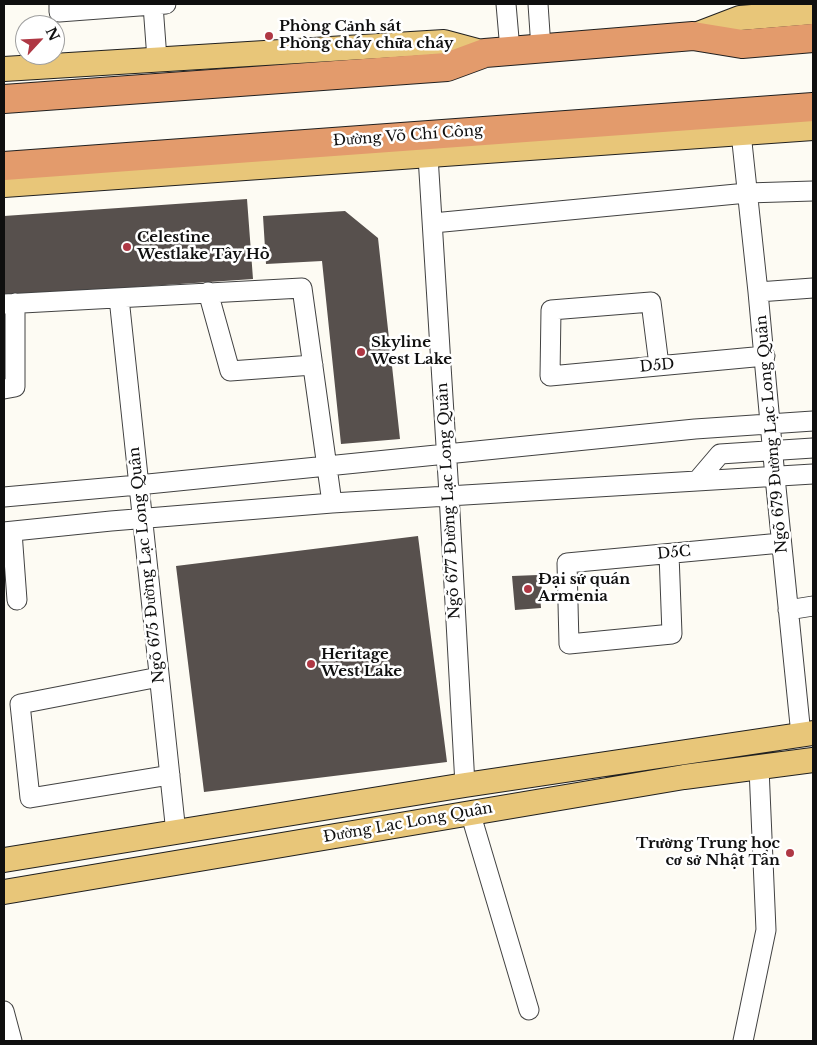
<!DOCTYPE html>
<html>
<head>
<meta charset="utf-8">
<style>
	body { margin:0 }
	#map { position:relative; width:817px; height:1045px; overflow:hidden; background:#fdfbf3; font-family:"Libre Baskerville",serif }
	canvas { display:block }
	.frame { position:absolute; inset:0; border:5px solid #0f0f0f; pointer-events:none }
	.north { position:absolute; left:15px; top:15px; width:50px; height:50px; box-sizing:border-box; background:#fff; border:1px solid #9f9f9f; border-radius:50%; rotate:65deg; font-size:14px; font-weight:700; line-height:20px; text-align:center; color:#0f0f0f }
	.north::after { content:''; display:block; margin:auto; width:18px; height:22px; background:#af3844; clip-path:polygon(50% 0,100% 100%,50% 72%,0 100%) }
</style>
</head>
<body>
<div id="map">
<canvas width="817" height="1045"></canvas>
<div class="frame"></div>
<div class="north">N</div>
</div>
<script>
const ctx = document.querySelector('canvas').getContext('2d');
ctx.lineJoin = 'round';
function fillPath(path, color) { ctx.fillStyle = color; ctx.fill(path, 'evenodd'); }
const shape = rows => new Path2D(rows.map(r => 'M' + r).join(''));
function strokePath(path, color, width, dash) { ctx.strokeStyle = color; ctx.lineWidth = width; ctx.lineCap = dash ? 'butt' : 'round'; ctx.setLineDash(dash || []); ctx.stroke(path); }
function write(font, color, halo, rows, align = 'center') {
  ctx.font = font + ' "Libre Baskerville",serif'; ctx.lineWidth = 5; ctx.setLineDash([]); ctx.textBaseline = 'middle'; ctx.strokeStyle = halo; ctx.fillStyle = color; for (const [text, x, y, turn = 0] of rows) {
    ctx.save(); ctx.translate(x, y); ctx.rotate((+turn || 0) * Math.PI / 180); ctx.textAlign = isNaN(turn) ? turn : align; if (halo) ctx.strokeText(text, 0, 0); ctx.fillText(text, 0, 0); ctx.restore();
  }
}
const building = shape([
	[247,199,253,279,4,296,4,216],
	[345,211,378,238,400,439,341,444,322,261,266,264,263,216],
	[418,536,447,762,204,792,176,566],
	[538,575,539,583,541,583,543,595,540,595,541,608,515,610,512,576]
]);
const minor = shape([
	[59,4,59,12,166,4],
	[506,4,510,50],
	[538,4,541,48],
	[153,5,157,59],
	[741,133,758,292,775,477,801,735],
	[428,156,449,494,465,785],
	[433,223,747,193,813,191],
	[208,292,230,371,313,365],
	[758,292,813,288],
	[119,298,176,833],
	[4,304,302,288,332,503],
	[659,365,651,302,551,310,550,376,765,356],
	[4,389,15,387,15,303],
	[697,481,720,454,813,448],
	[4,497,138,485,695,429,813,421],
	[4,532,111,521,332,503,813,474],
	[12,532,17,600],
	[669,554,672,634,569,644,567,563,781,543],
	[788,610,813,606],
	[159,677,20,704,30,798,170,775],
	[470,812,529,1010],
	[4,1011,12,1041],
	[743,1041,766,930,759,768]
]);
const major = shape([
	[693,36,740,18,813,12],
	[4,69,444,42,485,53],
	[4,185,813,128],
	[4,860,465,785,813,733],
	[4,892,684,777,813,760]
]);
const highway = shape([
	[4,99,447,67,485,53,693,36,742,44,813,38],
	[4,166,813,107]
]);
const markers = [
	[269,36,5,"#af3844"],
	[127,247,5,"#af3844"],
	[361,352,5,"#af3844"],
	[528,589,5,"#af3844"],
	[311,664,5,"#af3844"],
	[790,853,5,"#af3844"]
];
const poiNames = [
	["Phòng Cảnh sát",279,27],
	["Phòng cháy chữa cháy",279,44],
	["Celestine",137,238],
	["Westlake Tây Hồ",137,255],
	["Skyline",371,343],
	["West Lake",371,360],
	["Đại sứ quán",538,580],
	["Armenia",538,597],
	["Heritage",321,655],
	["West Lake",321,672],
	["Trường Trung học",780,844,"right"],
	["cơ sở Nhật Tân",780,861,"right"]
];
const streetNames = [
	["Đường Võ Chí Công",408,136,-4],
	["D5D",657,366,-5],
	["Ngõ 679 Đường Lạc Long Quân",772,434,-95],
	["Ngõ 677 Đường Lạc Long Quân",449,501,-93],
	["D5C",674,553,-5],
	["Ngõ 675 Đường Lạc Long Quân",147,565,-96],
	["Đường Lạc Long Quân",408,823,-10]
];
fillPath(building, '#57504d');
strokePath(minor, '#424242', 21);
strokePath(major, '#202020', 26);
strokePath(highway, '#202020', 30);
strokePath(minor, '#fff', 19);
strokePath(major, '#e8c679', 24);
strokePath(highway, '#e39b6c', 28);
for (const [x, y, r, color] of markers) { const dot = new Path2D(); dot.arc(x, y, r, 0, 2 * Math.PI); ctx.fillStyle = color; ctx.fill(dot); strokePath(dot, '#fff', 2); }
write('bold 15px', '#0f0f0f', '#fff', poiNames, 'left');
write('15px', '#0f0f0f', '#fff', streetNames);
</script>
</body>
</html>
